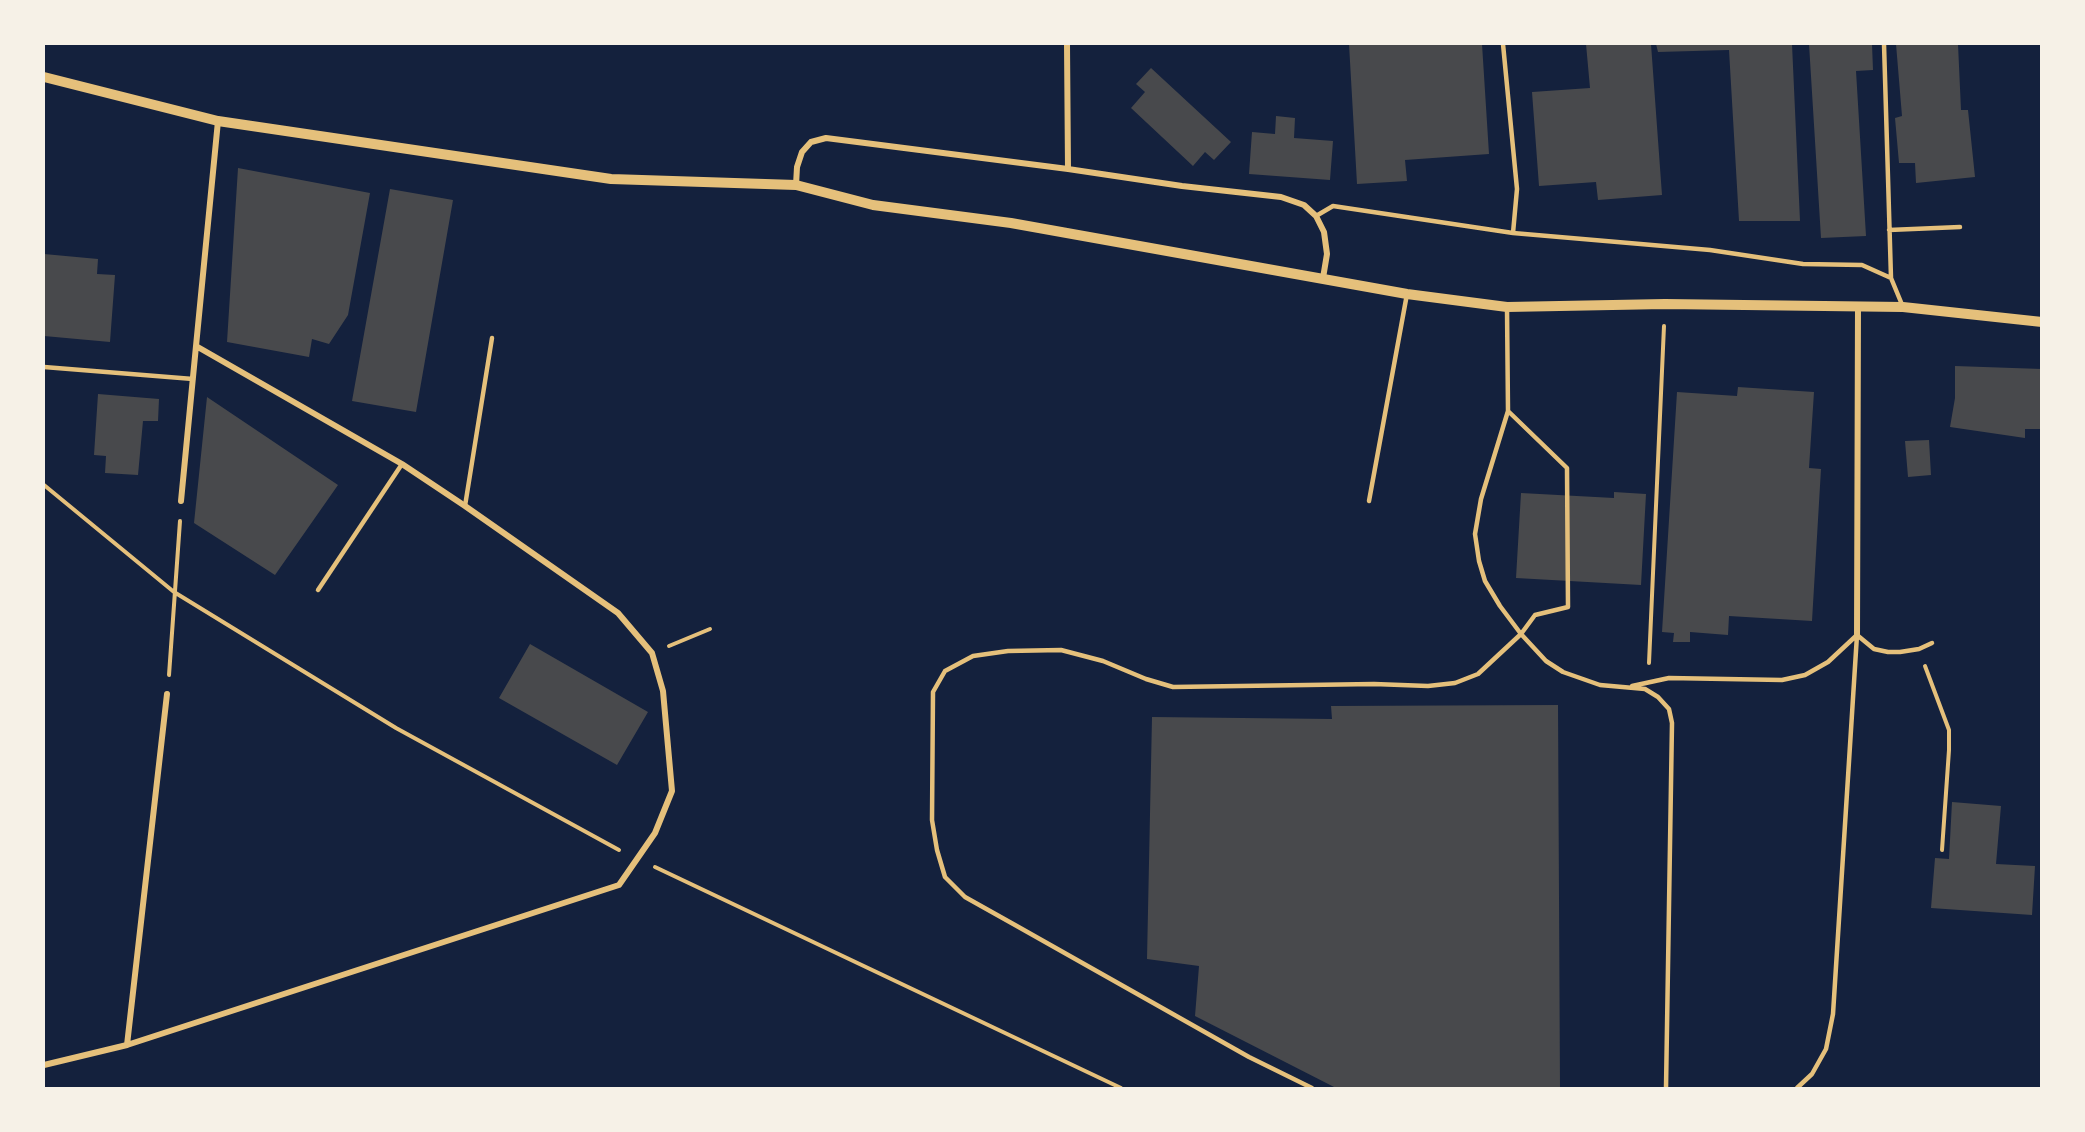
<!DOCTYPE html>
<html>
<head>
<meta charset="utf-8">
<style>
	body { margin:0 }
	#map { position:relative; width:2085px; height:1132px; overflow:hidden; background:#14213d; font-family:"Open Sans",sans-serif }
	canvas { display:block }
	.frame { position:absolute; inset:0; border:45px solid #f6f1e7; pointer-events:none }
</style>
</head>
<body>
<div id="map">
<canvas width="2085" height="1132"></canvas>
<div class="frame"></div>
</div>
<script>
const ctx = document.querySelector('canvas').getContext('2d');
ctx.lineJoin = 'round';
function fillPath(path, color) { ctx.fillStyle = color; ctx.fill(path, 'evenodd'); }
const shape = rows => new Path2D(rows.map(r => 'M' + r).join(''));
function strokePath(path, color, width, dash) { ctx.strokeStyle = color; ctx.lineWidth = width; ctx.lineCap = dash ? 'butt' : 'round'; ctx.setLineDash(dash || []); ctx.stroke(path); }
const building = shape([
	[1349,44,1482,44,1489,154,1405,160,1407,181,1357,184],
	[1586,44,1651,44,1662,195,1598,200,1596,182,1539,186,1532,92,1590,88],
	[1656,44,1792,44,1800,221,1739,221,1729,50,1658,52],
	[1809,44,1872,44,1873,70,1856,71,1866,236,1821,238],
	[1896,44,1958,44,1961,110,1968,110,1975,177,1916,183,1915,163,1899,163,1895,118,1902,116],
	[1151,68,1231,142,1214,160,1205,152,1193,166,1131,108,1145,92,1136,84],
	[1276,116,1295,118,1294,138,1333,141,1330,180,1249,174,1252,132,1275,134],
	[238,168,370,193,348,315,329,344,312,339,309,357,227,342],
	[390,189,453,200,416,412,352,401],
	[44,254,98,259,97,274,115,275,110,342,44,336],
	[1955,366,2042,369,2042,429,2025,429,2025,438,1950,427,1955,398],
	[1738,387,1814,392,1809,468,1821,469,1812,621,1729,616,1728,635,1690,632,1690,642,1673,642,1674,633,1662,632,1677,392,1737,396],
	[98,394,159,399,158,421,143,421,138,475,105,473,106,456,94,455],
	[207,397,338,485,275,575,194,523],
	[1929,440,1931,475,1908,477,1905,441],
	[1614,492,1646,494,1641,585,1516,578,1521,493,1614,498],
	[530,644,648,712,617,765,499,698],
	[1558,705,1560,1088,1336,1088,1195,1016,1199,966,1147,959,1152,717,1332,719,1331,706],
	[1952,802,2001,806,1996,864,2035,866,2032,915,1931,908,1935,858,1949,859]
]);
const path = shape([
	[44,485,174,592,396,728,619,850],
	[669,646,710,629],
	[1649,663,1664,326],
	[1925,666,1949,730,1949,750,1942,850],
	[169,675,180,521],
	[655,867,1121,1088]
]);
const service = shape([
	[1503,44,1517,189,1513,233],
	[1884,44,1891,278],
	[1316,216,1333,206,1513,233,1710,250,1803,264,1862,265,1891,278,1903,307],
	[1889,230,1960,227],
	[44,367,193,379],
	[1508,411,1567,468,1568,607,1535,615,1521,634,1546,661,1563,672,1600,685,1645,689,1658,697,1669,709,1672,723,1666,1088],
	[1369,501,1407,294],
	[465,506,492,338],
	[318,590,402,464],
	[1857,635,1874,649,1888,652,1900,652,1919,649,1932,643],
	[1632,686,1669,678,1782,680,1805,675,1828,662,1857,635],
	[1312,1088,1249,1057,1015,925,965,897,945,877,937,850,932,820,933,692,945,671,973,656,1008,651,1061,650,1103,661,1146,679,1173,687,1374,684,1428,686,1455,683,1478,674,1521,634,1500,606,1485,581,1479,561,1475,534,1481,499,1508,411,1507,308],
	[1797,1088,1812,1074,1826,1049,1833,1014,1857,635]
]);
const minor = shape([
	[1067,44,1068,169],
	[796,185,797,167,802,152,811,142,826,138,1068,169,1182,186,1281,197,1304,205,1316,216,1324,232,1327,254,1323,278],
	[181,501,196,346],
	[1857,635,1858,307],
	[167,694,127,1045,619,885,655,833,672,791,663,691,652,653,618,613,465,506,402,464,196,346,218,121],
	[44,1065,127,1045]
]);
const tertiary = shape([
	[44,77,218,121,611,179,796,185,873,205,1011,223,1407,294,1507,307,1665,304,1903,307,2042,322]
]);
fillPath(building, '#48494c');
strokePath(path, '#e5c07b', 4);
strokePath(service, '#e5c07b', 4.5);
strokePath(minor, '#e5c07b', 6);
strokePath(tertiary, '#e5c07b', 10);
</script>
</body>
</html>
